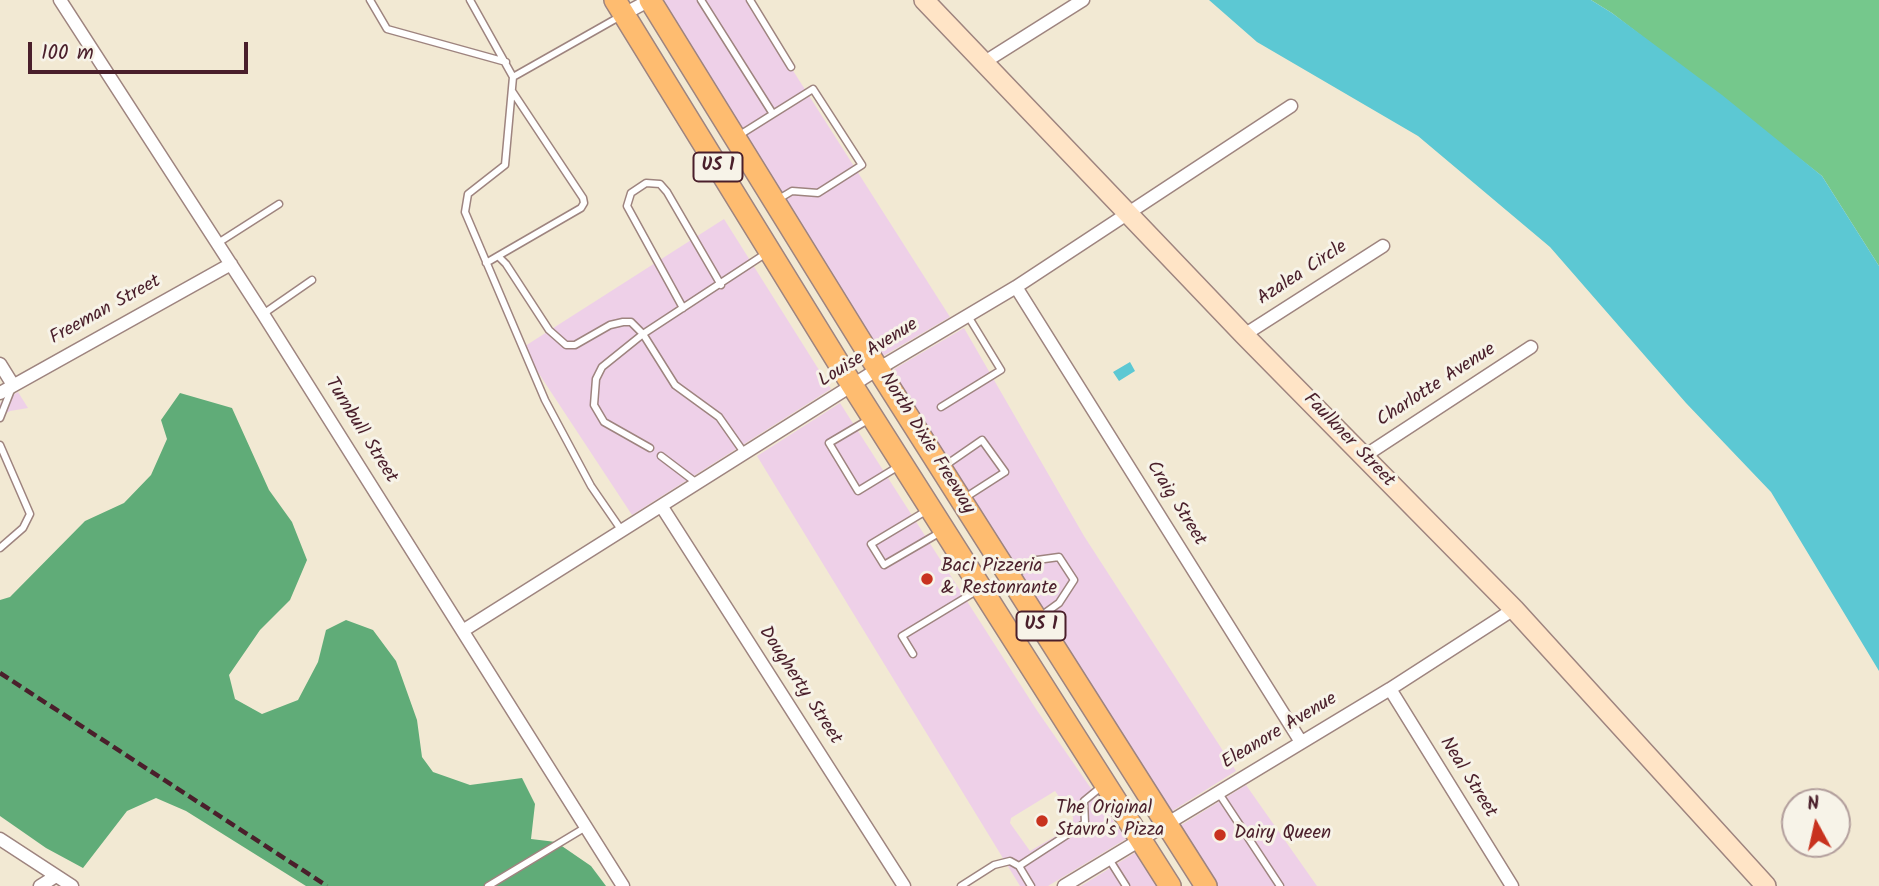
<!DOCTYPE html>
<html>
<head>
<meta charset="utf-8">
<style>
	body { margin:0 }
	#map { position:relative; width:1879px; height:886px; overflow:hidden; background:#f2e9d3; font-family:Kalam,sans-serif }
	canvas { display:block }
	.north { position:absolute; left:1781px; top:788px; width:70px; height:70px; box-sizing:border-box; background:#f7f3e8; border:2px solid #b29e9c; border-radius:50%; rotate:352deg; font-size:19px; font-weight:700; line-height:28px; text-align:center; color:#4a1f2b }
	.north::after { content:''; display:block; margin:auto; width:24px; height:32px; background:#c8321e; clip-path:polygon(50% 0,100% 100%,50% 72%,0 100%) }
	.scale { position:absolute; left:28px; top:42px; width:220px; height:32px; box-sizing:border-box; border:4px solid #4a1f2b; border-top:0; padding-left:9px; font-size:21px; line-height:24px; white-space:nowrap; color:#4a1f2b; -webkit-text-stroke:5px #f7f3e8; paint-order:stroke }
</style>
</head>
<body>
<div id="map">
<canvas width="1879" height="886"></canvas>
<div class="north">N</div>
<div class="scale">100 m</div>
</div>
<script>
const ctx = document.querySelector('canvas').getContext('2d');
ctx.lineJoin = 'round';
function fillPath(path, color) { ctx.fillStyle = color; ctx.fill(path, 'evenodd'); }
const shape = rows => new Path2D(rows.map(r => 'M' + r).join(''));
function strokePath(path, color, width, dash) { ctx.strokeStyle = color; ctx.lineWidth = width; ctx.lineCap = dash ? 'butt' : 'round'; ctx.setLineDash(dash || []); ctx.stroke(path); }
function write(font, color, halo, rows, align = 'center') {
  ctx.font = font + ' Kalam,sans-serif'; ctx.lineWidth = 6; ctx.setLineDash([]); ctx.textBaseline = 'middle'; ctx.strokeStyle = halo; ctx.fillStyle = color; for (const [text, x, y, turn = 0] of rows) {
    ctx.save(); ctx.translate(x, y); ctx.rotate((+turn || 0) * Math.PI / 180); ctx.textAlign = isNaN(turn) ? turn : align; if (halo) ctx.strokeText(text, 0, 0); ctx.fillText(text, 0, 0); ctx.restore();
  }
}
const built = shape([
	[665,0,748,0,950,317,880,358,661,3],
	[724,219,831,389,632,515,522,348],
	[964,328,1084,536,1236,771,1169,813,889,372],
	[18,392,28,408,10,411,0,417,0,403],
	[840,403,1036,709,1126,839,1048,886,1020,886,757,456],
	[1055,791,1073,817,1073,826,1030,851,1010,823,1011,818],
	[1246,785,1317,886,1215,886,1178,827],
	[1136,852,1160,886,1081,886]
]);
const green = shape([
	[1591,0,1879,0,1879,266,1822,176,1612,13]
]);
const forest = shape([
	[180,393,232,408,269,490,292,522,307,560,290,600,260,630,229,675,235,699,262,714,298,700,318,662,326,630,346,620,373,630,396,661,417,720,422,757,433,772,470,785,522,778,535,804,531,839,556,842,591,866,606,886,306,886,186,811,156,798,127,811,83,868,46,848,0,816,0,600,10,597,85,521,124,503,151,475,167,439,161,420]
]);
const water = shape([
	[1209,0,1591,0,1612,13,1722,95,1822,176,1879,266,1879,671,1771,492,1686,403,1550,247,1418,136,1257,42],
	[1130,362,1135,371,1119,381,1113,372]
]);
const lane = shape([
	[370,0,387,29,506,62],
	[470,0,513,77],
	[701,0,773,114,738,136],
	[750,0,791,67],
	[619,17,513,77,505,165,468,194,465,212,545,400,591,486,622,531],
	[773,114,813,89,862,165,818,193,792,191,777,200],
	[218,243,279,204],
	[498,256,581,208,584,203,583,198,512,91],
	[486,263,498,256,506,264,549,330,566,345,575,345,610,325,623,322,631,322,643,334,602,367,596,379,594,405,604,422,650,448],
	[683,308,627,206,631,193,646,183,660,184,667,192,721,285],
	[263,314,312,280],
	[941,407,1001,370,968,316],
	[0,418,11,390],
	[868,420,829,443,858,491,899,466],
	[0,445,30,514,23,528,0,548],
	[745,454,719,417,675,385,643,334,765,254],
	[661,456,698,484],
	[943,467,982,440,1005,472,963,499],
	[926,511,871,544,884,565,939,533],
	[1014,575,1037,560,1059,557,1074,580,1059,603,1041,616],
	[913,654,902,636,978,590],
	[1218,792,1280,886],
	[1109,859,1126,886],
	[1019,866,1085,823,1084,801,1101,787],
	[488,886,586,827],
	[961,886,994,865,1010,861,1019,866,1031,886]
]);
const street = shape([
	[60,0,263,314,623,886],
	[624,14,650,0],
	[983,63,1083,0],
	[1016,287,1301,742],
	[1244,335,1383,246],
	[0,364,13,385],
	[0,393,231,264],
	[1363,457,1531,347],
	[662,507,904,886],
	[464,630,878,369,1016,287,1291,106],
	[1390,689,1512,886],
	[0,839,72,886],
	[40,886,56,876],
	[1064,886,1390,689,1514,609]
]);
const secondary = shape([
	[924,0,1244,335,1514,609,1766,886]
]);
const primary = shape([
	[615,0,852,385,1170,886],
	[650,0,878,369,1206,886]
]);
const rail = shape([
	[0,673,327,886]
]);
const markers = [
	[927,579,7,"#c8321e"],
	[1042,821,7,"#c8321e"],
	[1220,835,7,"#c8321e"]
];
const shields = [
	[718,167,49],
	[1041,626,49]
];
const shieldNames = [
	["US 1",718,167],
	["US 1",1041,626]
];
const streetNames = [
	["Azalea Circle",1303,274,-33],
	["Freeman Street",106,311,-29],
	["Louise Avenue",869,354,-32],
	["Charlotte Avenue",1437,386,-33],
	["Turnbull Street",360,431,58],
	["Faulkner Street",1348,441,46],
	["North Dixie Freeway",926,444,58],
	["Craig Street",1175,504,58],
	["Dougherty Street",799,686,57],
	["Eleanore Avenue",1280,732,-31],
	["Neal Street",1467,778,58]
];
const poiNames = [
	["Baci Pizzeria",941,568],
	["& Restonrante",941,590],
	["The Original",1056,810],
	["Stavro's Pizza",1056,832],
	["Dairy Queen",1234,835]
];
fillPath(built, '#eed0e8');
fillPath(green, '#75c88c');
fillPath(forest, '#60ac78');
fillPath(water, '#5cc8d3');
strokePath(lane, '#9e847f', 9);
strokePath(street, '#9e847f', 15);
strokePath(secondary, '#9e847f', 22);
strokePath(primary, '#9e847f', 24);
strokePath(lane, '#fff', 6);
strokePath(street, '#fff', 12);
strokePath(secondary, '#ffe4c6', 19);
strokePath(primary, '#febc70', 21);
strokePath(rail, '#4a1f2b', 4.5, [10, 5]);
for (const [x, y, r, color] of markers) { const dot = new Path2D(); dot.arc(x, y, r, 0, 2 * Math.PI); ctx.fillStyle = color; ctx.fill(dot); strokePath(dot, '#f7f3e8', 2.5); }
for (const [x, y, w] of shields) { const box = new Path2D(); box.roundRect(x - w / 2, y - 14.5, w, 29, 5); ctx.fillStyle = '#f7f3e8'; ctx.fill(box); strokePath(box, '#4a1f2b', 2); }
write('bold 18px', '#4a1f2b', null, shieldNames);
write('19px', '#4a1f2b', '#f7f3e8', streetNames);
write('19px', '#4a1f2b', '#f7f3e8', poiNames, 'left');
</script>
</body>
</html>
